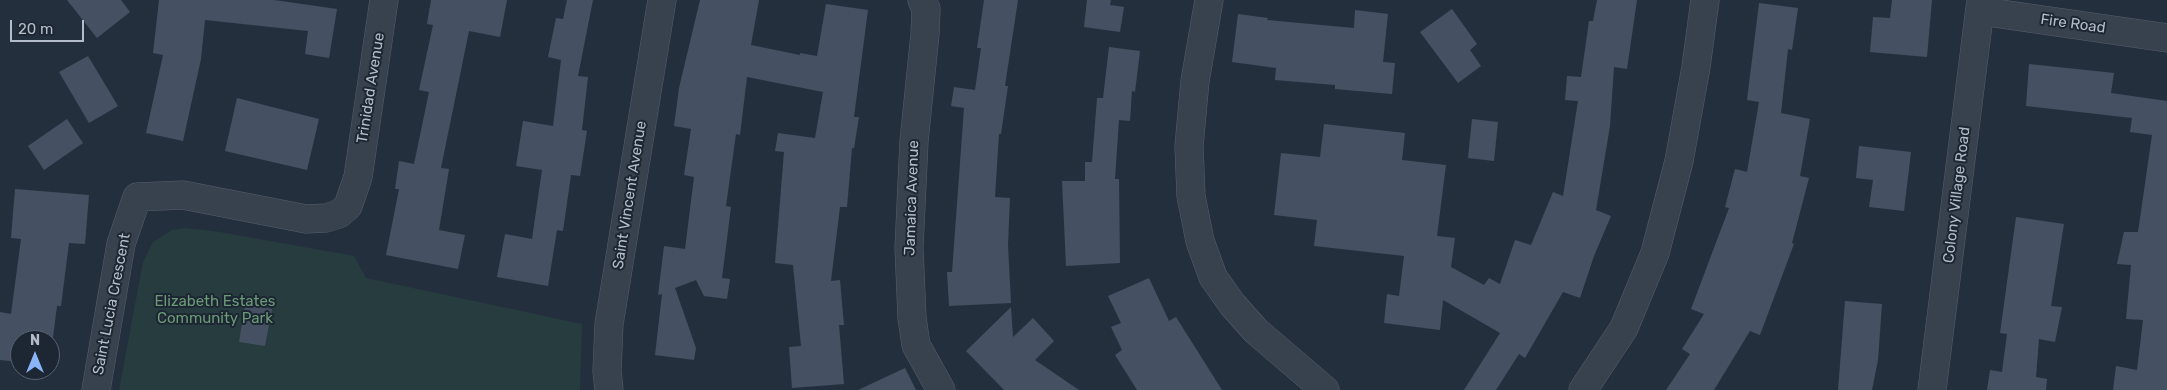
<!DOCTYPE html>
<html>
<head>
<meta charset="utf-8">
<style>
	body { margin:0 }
	#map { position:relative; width:2167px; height:390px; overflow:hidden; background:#242f3e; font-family:Rubik,sans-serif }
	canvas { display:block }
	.north { position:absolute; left:10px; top:330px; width:50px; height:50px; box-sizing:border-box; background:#1d2633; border:1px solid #59626f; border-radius:50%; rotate:0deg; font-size:14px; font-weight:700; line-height:20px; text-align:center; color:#b4bcc9 }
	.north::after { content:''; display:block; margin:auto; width:18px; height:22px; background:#8ab4f8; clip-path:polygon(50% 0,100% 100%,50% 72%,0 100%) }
	.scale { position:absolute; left:10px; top:20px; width:74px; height:22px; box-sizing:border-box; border:2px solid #b4bcc9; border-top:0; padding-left:6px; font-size:15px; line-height:18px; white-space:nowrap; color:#b4bcc9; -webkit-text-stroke:4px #1d2633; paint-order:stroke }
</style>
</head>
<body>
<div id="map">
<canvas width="2167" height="390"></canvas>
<div class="north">N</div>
<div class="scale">20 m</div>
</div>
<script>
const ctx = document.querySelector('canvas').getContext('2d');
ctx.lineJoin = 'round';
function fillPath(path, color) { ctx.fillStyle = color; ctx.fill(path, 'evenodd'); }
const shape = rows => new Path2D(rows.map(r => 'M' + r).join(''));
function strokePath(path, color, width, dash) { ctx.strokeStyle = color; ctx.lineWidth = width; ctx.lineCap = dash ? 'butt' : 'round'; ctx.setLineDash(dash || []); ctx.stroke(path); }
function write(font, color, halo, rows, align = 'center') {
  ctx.font = font + ' Rubik,sans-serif'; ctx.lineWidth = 4; ctx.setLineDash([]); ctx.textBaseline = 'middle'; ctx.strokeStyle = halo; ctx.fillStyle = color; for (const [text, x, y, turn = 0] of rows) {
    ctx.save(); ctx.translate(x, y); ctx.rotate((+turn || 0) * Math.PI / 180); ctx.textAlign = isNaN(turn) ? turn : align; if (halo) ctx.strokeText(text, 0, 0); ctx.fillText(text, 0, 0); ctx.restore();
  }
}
const green = shape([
	[184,228,214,231,354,256,366,278,582,324,580,390,119,390,143,262,153,242,172,230]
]);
const building = shape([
	[67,0,121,0,130,12,97,38],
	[159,0,274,0,337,9,329,58,305,54,308,31,205,20,201,59,183,141,146,133,163,55,153,53],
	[431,0,507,0,500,37,469,31,441,168,449,169,439,230,465,235,458,269,386,255,399,189,395,189,399,161,414,164,429,92,419,90,433,25,427,24],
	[567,0,593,0,578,76,588,77,582,130,587,131,580,176,571,175,563,231,557,230,548,286,497,277,505,234,532,239,542,170,516,166,523,121,553,126,561,60,548,57,556,18,563,19],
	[700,0,759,0,751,45,800,55,800,53,817,56,826,4,868,10,854,117,859,117,854,148,852,148,847,207,840,207,831,281,840,280,844,325,839,325,844,384,792,388,789,347,801,346,793,265,775,263,784,152,775,151,778,133,815,138,823,92,747,77,740,135,736,134,726,206,731,207,722,278,730,279,727,299,704,296,696,280,675,288,696,348,694,360,655,355,662,294,658,295,664,246,685,249,694,177,684,175,691,129,674,126,679,88],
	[984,0,1018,0,1005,86,1008,86,1001,134,999,134,995,197,1010,198,1008,245,1011,303,949,306,947,272,952,272,964,108,951,106,954,87,975,90,981,48,977,48],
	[1087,0,1111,0,1110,5,1124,7,1120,32,1084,27],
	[1597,0,1637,0,1627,69,1614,67,1610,126,1596,210,1611,216,1594,256,1580,298,1563,292,1525,358,1519,354,1496,390,1464,390,1500,333,1443,300,1440,330,1384,323,1387,294,1399,296,1404,256,1314,246,1317,220,1274,215,1281,153,1320,157,1324,124,1405,133,1402,160,1446,165,1437,236,1455,238,1451,267,1484,285,1489,278,1500,284,1515,240,1531,245,1553,192,1563,196,1578,101,1565,100,1567,76,1581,77,1589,21,1593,21],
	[1892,0,1932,0,1927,57,1870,52,1873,17,1890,18],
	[1759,3,1798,8,1792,50,1788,49,1781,113,1810,119,1800,176,1809,178,1792,243,1794,244,1760,335,1750,331,1714,390,1666,390,1690,354,1682,349,1704,314,1691,309,1729,208,1725,207,1735,169,1747,172,1759,102,1747,100],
	[1452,9,1477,44,1470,50,1481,66,1458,83,1420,32],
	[1355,10,1388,14,1383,62,1395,63,1392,94,1335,89,1335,85,1275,80,1276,68,1232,62,1238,14,1268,18,1267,20,1354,28],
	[1109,47,1140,51,1135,92,1132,91,1130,121,1119,120,1115,179,1119,179,1120,263,1066,266,1062,181,1085,181,1085,162,1092,162,1097,98,1103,98],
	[88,56,118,106,89,123,59,72],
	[2029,64,2114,73,2111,93,2167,101,2167,390,2113,390,2116,366,2137,370,2143,320,2126,319,2131,265,2117,264,2124,232,2138,232,2152,135,2130,132,2132,118,2026,106],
	[237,98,319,119,307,170,225,151],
	[67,119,83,143,44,170,28,146],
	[1472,119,1498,122,1494,161,1468,158],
	[1859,146,1911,152,1904,211,1869,207,1873,180,1856,178],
	[15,189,89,195,85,244,69,243,61,306,57,306,50,361,50,340,20,340,20,362,0,360,0,312,11,314,21,239,11,238],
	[2016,217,2064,224,2051,306,2062,307,2055,342,2039,339,2036,377,2047,379,2046,390,1987,390,1990,370,2002,372,2007,334,2000,333],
	[1149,278,1169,321,1176,317,1222,390,1137,390,1115,355,1122,350,1111,327,1121,323,1108,296],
	[1845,301,1882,304,1878,360,1872,390,1838,390],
	[245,305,272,309,265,346,239,342],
	[1011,307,1013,337,1033,318,1054,341,1035,360,1079,390,1004,390,966,351],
	[905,368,916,390,858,390]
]);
const minor = shape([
	[922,0,926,9,925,34,914,141,909,248,912,318,916,345,941,390],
	[1209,0,1195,81,1189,146,1191,196,1200,241,1213,277,1232,304,1256,331,1325,390],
	[1980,11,2167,38],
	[96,390,121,244,137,197,183,195,306,219,326,218,339,214,348,206,358,177,384,0],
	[609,390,607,371,609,324,662,0],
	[1583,390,1624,328,1655,253,1679,161,1696,67,1705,0],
	[1932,390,1981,0]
]);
const streetNames = [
	["Fire Road",2073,24,8],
	["Trinidad Avenue",371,88,-81],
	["Saint Vincent Avenue",630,195,-81],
	["Colony Village Road",1957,195,-83],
	["Jamaica Avenue",912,198,-88],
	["Saint Lucia Crescent",112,304,-79]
];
const parkNames = [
	["Elizabeth Estates",215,302],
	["Community Park",215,319]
];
fillPath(green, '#263c3f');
fillPath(building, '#455162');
strokePath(minor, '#565f6c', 29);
strokePath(minor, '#38414e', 28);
write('15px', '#b4bcc9', '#1d2633', streetNames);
write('15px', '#6b9a76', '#1d2633', parkNames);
</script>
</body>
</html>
